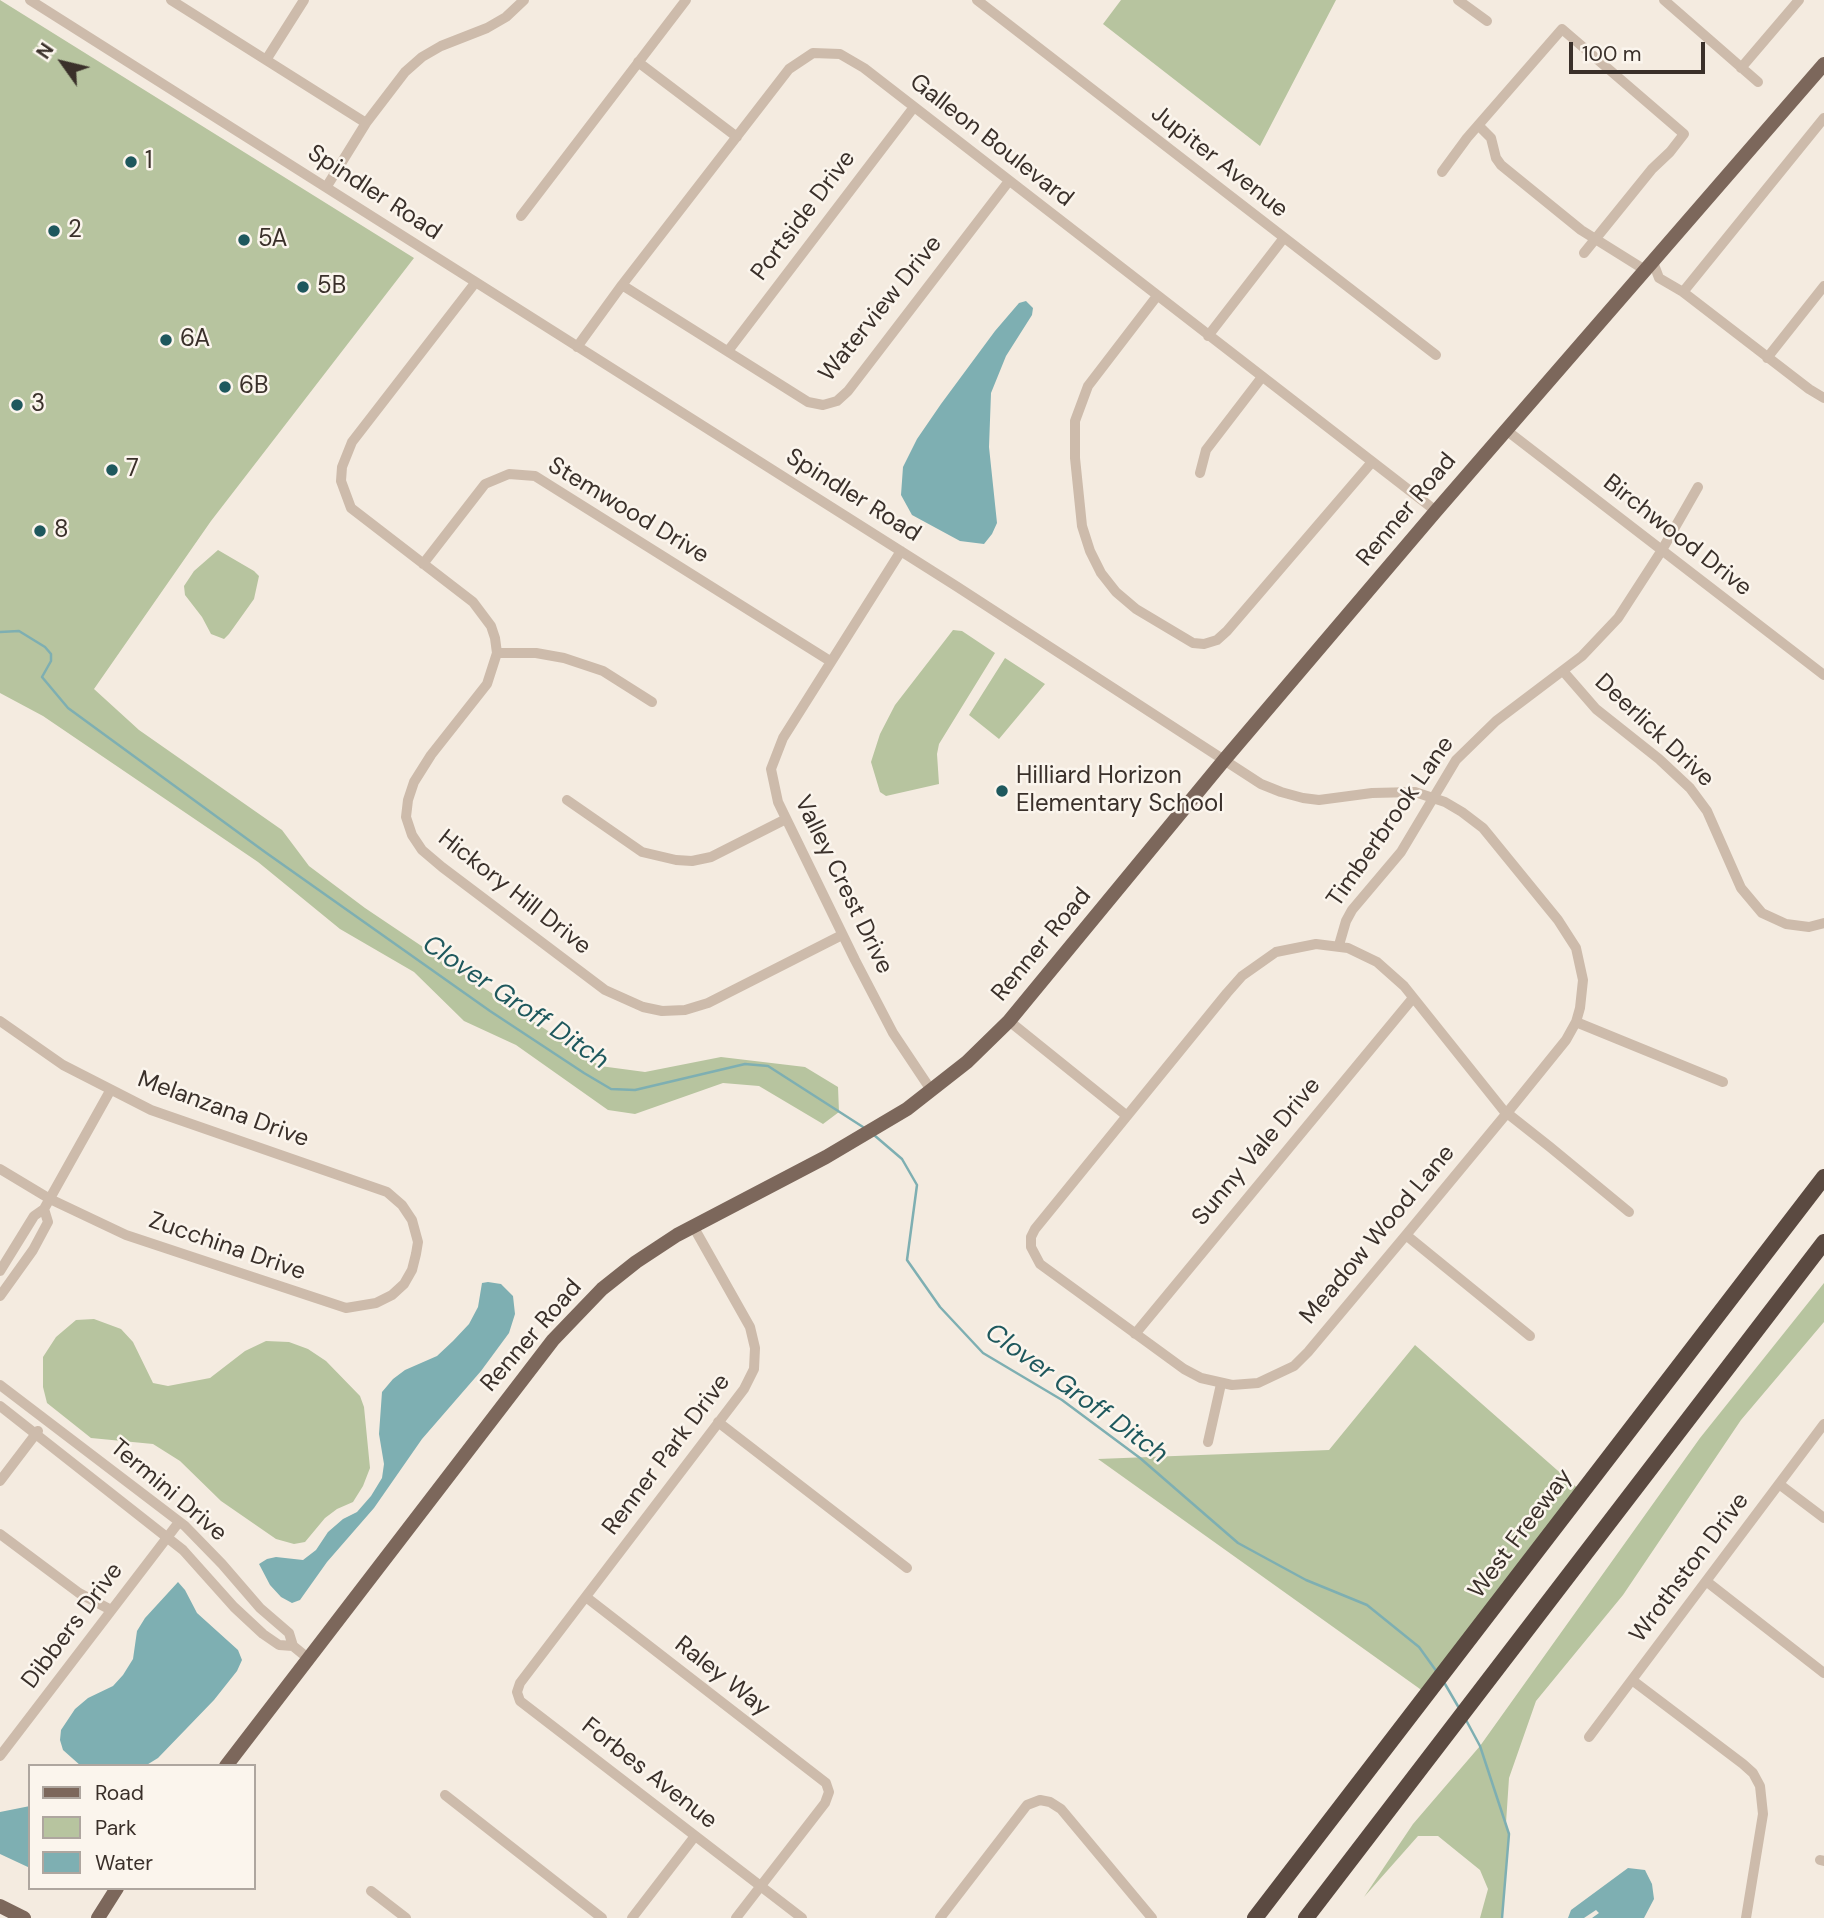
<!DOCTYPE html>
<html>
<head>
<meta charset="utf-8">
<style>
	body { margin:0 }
	#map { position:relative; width:1824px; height:1918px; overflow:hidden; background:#f4ebe0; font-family:"DM Sans",sans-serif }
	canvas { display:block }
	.legend { position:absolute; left:28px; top:1764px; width:228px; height:126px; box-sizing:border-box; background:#fbf5ed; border:2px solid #aea69f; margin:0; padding:9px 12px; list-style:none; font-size:21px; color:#3a302a }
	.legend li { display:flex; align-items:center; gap:14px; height:35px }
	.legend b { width:35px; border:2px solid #aea69f }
	.north { position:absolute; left:28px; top:28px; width:70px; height:70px; -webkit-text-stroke:5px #fbf5ed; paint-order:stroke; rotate:304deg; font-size:19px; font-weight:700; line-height:28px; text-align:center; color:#3a302a }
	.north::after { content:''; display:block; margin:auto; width:24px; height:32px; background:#3a302a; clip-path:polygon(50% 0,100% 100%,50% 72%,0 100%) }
	.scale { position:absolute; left:1569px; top:42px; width:136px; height:32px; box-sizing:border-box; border:4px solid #3a302a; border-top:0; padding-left:9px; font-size:21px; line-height:24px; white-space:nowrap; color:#3a302a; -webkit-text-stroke:5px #fbf5ed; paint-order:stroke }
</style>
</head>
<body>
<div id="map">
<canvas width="1824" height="1918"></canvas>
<ul class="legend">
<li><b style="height:9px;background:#7c675b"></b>Road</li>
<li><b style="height:19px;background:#b7c49f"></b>Park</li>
<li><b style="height:19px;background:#7eafb2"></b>Water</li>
</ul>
<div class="north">N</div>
<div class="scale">100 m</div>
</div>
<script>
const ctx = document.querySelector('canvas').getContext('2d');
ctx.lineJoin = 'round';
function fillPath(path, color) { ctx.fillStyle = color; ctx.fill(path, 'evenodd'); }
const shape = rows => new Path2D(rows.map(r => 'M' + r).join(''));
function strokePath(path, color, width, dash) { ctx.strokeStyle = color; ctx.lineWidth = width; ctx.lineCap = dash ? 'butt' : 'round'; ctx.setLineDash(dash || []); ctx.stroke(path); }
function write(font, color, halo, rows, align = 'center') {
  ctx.font = font + ' "DM Sans",sans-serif'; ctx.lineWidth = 5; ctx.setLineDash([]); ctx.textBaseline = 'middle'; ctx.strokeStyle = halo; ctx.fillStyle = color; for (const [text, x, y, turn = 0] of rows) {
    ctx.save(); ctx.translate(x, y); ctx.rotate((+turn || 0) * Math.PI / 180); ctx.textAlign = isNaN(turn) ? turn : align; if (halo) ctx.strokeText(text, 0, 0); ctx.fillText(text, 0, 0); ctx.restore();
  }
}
const green = shape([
	[0,0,414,258,211,521,94,689,139,730,282,830,309,866,365,908,600,1066,645,1072,721,1057,805,1067,838,1087,839,1112,823,1124,759,1086,723,1083,635,1114,608,1110,516,1045,464,1021,414,972,340,929,258,862,43,716,0,693],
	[1121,0,1336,0,1260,146,1103,24],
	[218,550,254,571,259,576,254,599,229,634,224,639,211,634,202,617,185,595,184,586,194,571],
	[953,630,962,631,995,653,939,744,937,754,939,784,886,796,880,792,871,762,880,734,895,705],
	[1005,658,1045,684,999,739,969,715],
	[1824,1283,1824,1322,1741,1420,1623,1595,1536,1701,1509,1778,1506,1823,1509,1834,1502,1918,1480,1918,1488,1889,1480,1870,1438,1836,1418,1836,1364,1897,1413,1824,1480,1746,1700,1438],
	[94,1319,121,1329,133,1342,153,1383,168,1386,210,1378,245,1351,266,1341,289,1342,308,1349,326,1361,360,1396,364,1407,370,1468,363,1486,353,1502,337,1509,325,1518,305,1542,294,1544,276,1539,221,1501,180,1461,153,1444,91,1438,47,1403,43,1387,43,1357,56,1337,76,1320],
	[1415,1345,1582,1492,1427,1694,1098,1459,1329,1450]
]);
const water = shape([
	[1026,301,1033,308,1032,315,1006,356,991,393,989,447,997,523,992,534,984,544,960,541,912,515,901,495,903,467,917,439,941,404,995,331,1019,303],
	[488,1282,501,1284,513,1296,515,1314,509,1333,481,1371,422,1439,374,1508,327,1562,300,1600,292,1603,281,1597,270,1585,259,1564,267,1559,276,1557,303,1560,316,1550,328,1532,343,1519,357,1512,371,1496,382,1478,384,1464,379,1434,382,1392,393,1379,405,1370,437,1356,453,1341,469,1324,478,1307,482,1283],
	[178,1582,185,1590,197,1613,238,1650,242,1660,237,1671,214,1700,158,1758,145,1766,81,1766,63,1750,60,1740,61,1730,75,1709,88,1698,113,1686,123,1675,133,1659,137,1631,145,1618],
	[30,1806,30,1868,0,1854,0,1812],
	[1628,1868,1645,1870,1652,1884,1654,1899,1644,1918,1592,1918,1599,1913,1596,1910,1584,1918,1568,1918,1571,1910]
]);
const stream = shape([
	[0,632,19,631,45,647,51,654,51,661,42,677,68,708,265,852,490,1011,584,1073,611,1089,635,1090,745,1064,768,1066,863,1127],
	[874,1135,902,1159,917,1185,907,1260,940,1307,983,1353,1062,1400,1140,1458,1238,1543,1306,1580,1367,1605,1419,1647,1437,1672],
	[1445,1684,1459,1708],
	[1466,1720,1480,1746,1509,1834,1502,1918]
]);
const minor = shape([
	[30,0,956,586,1261,784,1281,792,1303,798,1319,800,1372,793,1415,792,1445,802,1462,812,1483,828,1558,920,1576,948,1583,980,1580,1008,1576,1022,1566,1040,1507,1113,1406,1235,1308,1352,1294,1366,1258,1383,1232,1385,1201,1378,1184,1369,1040,1264,1031,1247,1031,1237,1035,1229,1227,993,1242,976,1276,952,1316,944,1348,948,1377,962,1404,986,1504,1111,1507,1113,1550,1147,1629,1212],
	[171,0,366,123],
	[977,0,1436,355],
	[1458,0,1487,21],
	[1664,0,1758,82],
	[266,60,304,0],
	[638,62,737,137],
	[1741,68,1799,0],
	[1479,126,1491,138,1496,158,1501,165,1581,230,1645,270],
	[1442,172,1467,138,1562,29,1684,134,1670,152,1652,169,1584,253],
	[327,186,366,123,405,72,422,57,441,46,487,28,506,17,524,0],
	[521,216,686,0],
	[1653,262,1659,278,1683,292,1809,389,1824,398],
	[475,283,352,442,342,467,341,481,351,508,473,602,491,626,495,638,497,653,487,684,431,755,414,782,408,800,406,817,412,835,422,850,442,867,605,990,643,1007,662,1011,685,1010,708,1003,842,935],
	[622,285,808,402,823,405,837,401,848,391,1009,181],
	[1683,292,1824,118],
	[1157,296,1088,386,1075,421,1075,458,1082,526,1090,551,1101,573,1116,592,1136,609,1193,643,1204,644,1217,640,1227,631,1372,462],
	[1208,336,1283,239],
	[577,347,622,285,789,69,813,53,840,54,864,68,1436,511],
	[728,351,914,107],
	[1767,358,1824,286],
	[1506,430,1824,675],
	[1200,473,1206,450,1262,377],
	[901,551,783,738,771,769,778,802,855,960,893,1033,931,1090],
	[423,564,485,484,509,474,535,476,830,661],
	[497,653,536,653,564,658,603,671,652,702],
	[1563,671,1596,709,1659,759,1690,788,1707,811,1741,888,1762,913,1786,924,1809,927,1824,923],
	[567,800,642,852,676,860,692,861,711,857,786,819],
	[1339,945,1346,921,1352,910,1401,852,1456,760,1496,721,1582,656,1618,618,1662,550,1698,487],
	[0,1021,63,1065,151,1110,387,1192,402,1205,412,1220,418,1242,416,1254,412,1270,404,1284,392,1295,376,1303,346,1308,126,1235,50,1199,0,1169],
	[1009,1021,1127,1116],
	[1576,1022,1723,1082],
	[693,1226,750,1327,755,1348,754,1369,744,1389,520,1683,517,1692,520,1701,802,1918],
	[1406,1235,1530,1336],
	[0,1271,34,1216,44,1209,110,1091],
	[0,1296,33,1250,48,1222,44,1209],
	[1135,1334,1413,998],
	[0,1385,185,1526,222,1564,260,1608,289,1633,293,1646],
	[0,1406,183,1550,234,1607,263,1634,279,1645,293,1646,309,1659],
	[718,1422,907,1568],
	[1208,1442,1221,1384],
	[0,1481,38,1431],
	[1779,1484,1824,1518],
	[0,1534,79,1593,111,1610],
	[1706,1581,1824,1673],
	[586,1597,826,1783,829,1792,825,1803,736,1918],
	[1632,1680,1743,1764,1753,1773,1760,1786,1763,1814,1746,1918],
	[1589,1737,1824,1424],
	[0,1756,179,1522],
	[445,1795,602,1918],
	[1820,1860,1824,1861],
	[371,1891,406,1918],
	[632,1918,695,1836],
	[940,1918,1027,1805,1040,1800,1050,1802,1061,1809,1152,1918]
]);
const major = shape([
	[226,1766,553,1340,602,1289,636,1262,677,1235,826,1157,907,1109,967,1062,1009,1021,1225,759,1436,511,1824,64],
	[0,1906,24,1918],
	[98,1918,117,1888]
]);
const highway = shape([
	[1255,1918,1824,1177],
	[1306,1918,1824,1242]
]);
const markers = [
	[131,162,7,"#1e585d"],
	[54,231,7,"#1e585d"],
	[244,240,7,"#1e585d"],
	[303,287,7,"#1e585d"],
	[166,340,7,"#1e585d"],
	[225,387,7,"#1e585d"],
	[17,405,7,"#1e585d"],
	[112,470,7,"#1e585d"],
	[40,531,7,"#1e585d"],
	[1002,791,7,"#1e585d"]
];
const streetNames = [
	["Galleon Boulevard",991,141,38],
	["Jupiter Avenue",1219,162,38],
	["Spindler Road",374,193,33],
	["Portside Drive",804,216,-53],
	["Waterview Drive",881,309,-51],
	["Spindler Road",853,496,32],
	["Renner Road",1407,510,-50],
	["Stemwood Drive",628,511,31],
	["Birchwood Drive",1677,536,38],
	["Deerlick Drive",1654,731,43],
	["Timberbrook Lane",1391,822,-55],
	["Valley Crest Drive",843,885,64],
	["Hickory Hill Drive",514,893,38],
	["Renner Road",1042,945,-50],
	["Melanzana Drive",223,1110,20],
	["Sunny Vale Drive",1257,1152,-50],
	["Meadow Wood Lane",1378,1235,-50],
	["Zucchina Drive",227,1247,19],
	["Renner Road",532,1336,-49],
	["Renner Park Drive",667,1455,-53],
	["Termini Drive",168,1491,40],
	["West Freeway",1521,1534,-53],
	["Wrothston Drive",1690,1568,-53],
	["Dibbers Drive",73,1626,-53],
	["Raley Way",722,1677,38],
	["Forbes Avenue",649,1774,38]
];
const poiNames = [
	["1",145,162],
	["2",68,231],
	["5A",258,240],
	["5B",317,287],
	["6A",180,340],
	["6B",239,387],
	["3",31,405],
	["7",126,470],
	["8",54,531],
	["Hilliard Horizon",1016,777],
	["Elementary School",1016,805]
];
const waterNames = [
	["Clover Groff Ditch",515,1003,34],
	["Clover Groff Ditch",1076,1394,36]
];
fillPath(green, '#b7c49f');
fillPath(water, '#7eafb2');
strokePath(stream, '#7eafb2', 2.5);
strokePath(minor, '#cdbbab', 10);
strokePath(major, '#7c675b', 14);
strokePath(highway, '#5b4a41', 16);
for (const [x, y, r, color] of markers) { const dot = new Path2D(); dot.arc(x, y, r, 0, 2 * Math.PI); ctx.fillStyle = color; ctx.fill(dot); strokePath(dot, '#fbf5ed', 2.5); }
write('24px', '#3a302a', '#fbf5ed', streetNames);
write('24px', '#3a302a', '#fbf5ed', poiNames, 'left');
write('italic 26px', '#1e585d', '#fbf5ed', waterNames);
</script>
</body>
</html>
